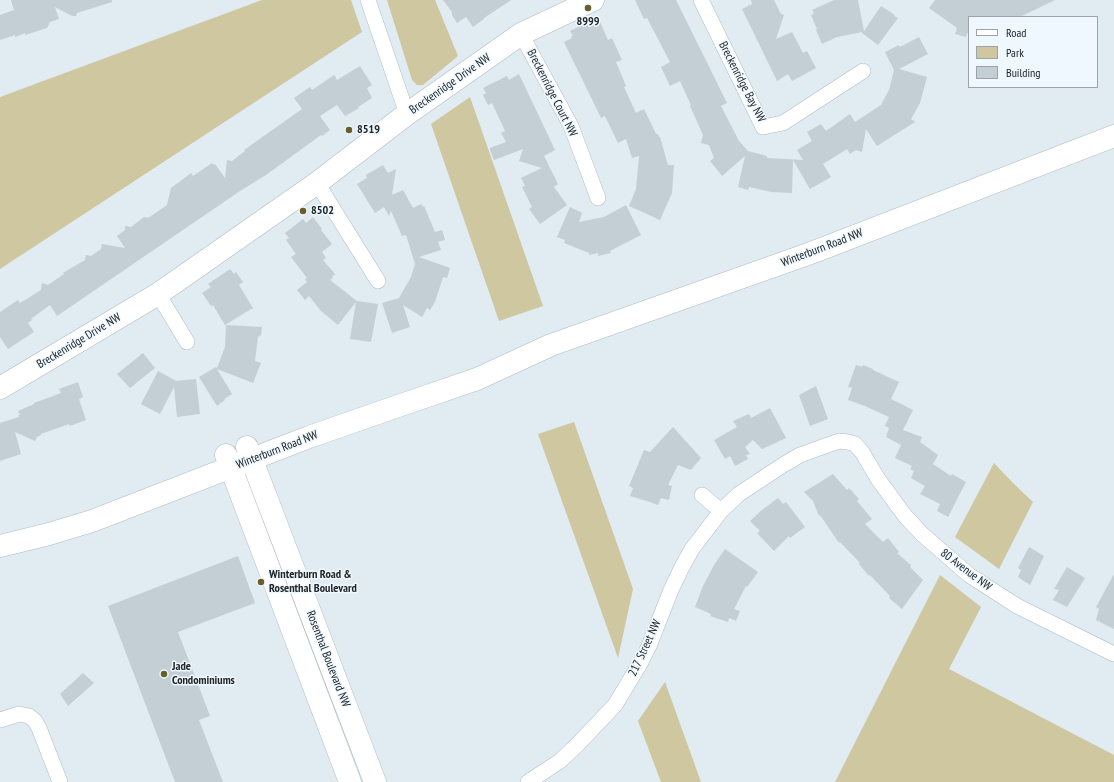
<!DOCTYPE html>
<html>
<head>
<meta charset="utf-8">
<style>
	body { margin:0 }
	#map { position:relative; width:1114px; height:782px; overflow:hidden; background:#e0ebf2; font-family:"PT Sans Narrow",sans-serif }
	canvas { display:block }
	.legend { position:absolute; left:968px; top:16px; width:130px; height:72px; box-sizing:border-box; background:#eff8fe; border:1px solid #9da4a8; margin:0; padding:5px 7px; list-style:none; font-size:12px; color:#212628 }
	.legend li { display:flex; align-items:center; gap:8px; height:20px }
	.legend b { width:20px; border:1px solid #9da4a8 }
</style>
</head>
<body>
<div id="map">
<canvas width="1114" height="782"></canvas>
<ul class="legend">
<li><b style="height:5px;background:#fff"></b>Road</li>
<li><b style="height:11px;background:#cec7a0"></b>Park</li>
<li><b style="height:11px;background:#c3ced5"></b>Building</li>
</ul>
</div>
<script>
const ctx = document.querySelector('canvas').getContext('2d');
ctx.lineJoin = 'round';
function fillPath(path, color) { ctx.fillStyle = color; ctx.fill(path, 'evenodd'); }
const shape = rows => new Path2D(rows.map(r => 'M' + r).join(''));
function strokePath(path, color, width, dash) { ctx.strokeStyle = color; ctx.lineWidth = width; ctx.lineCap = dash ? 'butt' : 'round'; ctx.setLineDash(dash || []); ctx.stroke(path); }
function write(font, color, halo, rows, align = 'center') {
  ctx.font = font + ' "PT Sans Narrow",sans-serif'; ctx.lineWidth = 3; ctx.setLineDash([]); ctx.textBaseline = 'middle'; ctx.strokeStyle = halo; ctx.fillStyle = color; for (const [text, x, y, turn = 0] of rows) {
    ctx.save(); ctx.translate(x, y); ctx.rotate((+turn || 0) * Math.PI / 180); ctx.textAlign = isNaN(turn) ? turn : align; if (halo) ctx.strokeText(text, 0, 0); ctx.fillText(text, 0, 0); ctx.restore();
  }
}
const green = shape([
	[262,0,351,0,362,32,0,269,0,97],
	[387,0,435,0,458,56,423,85,417,85,412,80],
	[470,97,543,306,499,321,431,124],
	[574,422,633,589,618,658,538,434],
	[994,463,1014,484,1033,502,999,569,955,537],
	[940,575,981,607,949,669,1114,755,1114,782,835,782],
	[665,682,701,782,661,782,638,721]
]);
const building = shape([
	[11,0,112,0,112,2,77,13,76,16,72,16,55,7,59,19,50,22,47,28,25,35,25,33,15,37,15,35,0,40,0,15,14,10],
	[443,0,511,0,484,18,484,19,473,27,466,17,457,23,452,15,452,12],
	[635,0,676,0,727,103,721,106,739,141,748,151,767,156,767,158,803,160,797,150,812,141,807,132,821,124,826,131,850,114,855,122,881,105,889,90,894,70,885,52,899,45,900,47,919,37,928,54,899,69,927,77,920,103,911,119,915,122,877,146,866,129,862,152,856,150,850,154,847,149,823,164,831,177,810,189,793,160,792,193,771,192,749,187,748,190,738,187,745,156,722,176,710,161,714,158,709,145,701,143,703,135,690,106,691,105,680,81,670,86,661,67,670,62,647,18,644,19],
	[751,0,774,0,781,14,784,15,776,39,792,32,803,53,807,51,816,68,792,81,788,74,777,81,742,9,752,4],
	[834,0,858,0,864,31,881,6,895,15,894,16,898,18,878,45,862,33,862,32,837,37,822,44,816,30,817,29,811,15,814,14,812,10],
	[935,0,1055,0,1020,17,969,17,969,34,967,33,966,37,955,34,957,28,929,8],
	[598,17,608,40,612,38,622,60,616,62,626,86,624,87,636,113,644,109,656,134,658,134,659,137,660,137,668,165,674,165,672,193,660,220,629,206,636,189,639,156,632,158,626,139,618,143,605,116,601,118,564,42,572,38,571,36,573,36,570,31],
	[360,66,372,85,367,88,372,98,358,107,359,108,345,116,337,105,320,116,330,130,322,136,321,135,266,175,240,191,57,316,50,305,31,319,32,320,28,323,34,332,8,349,0,337,0,312,18,300,20,303,41,290,42,283,48,285,64,274,63,273,85,260,86,255,91,256,101,249,102,244,125,248,117,236,125,230,125,226,131,227,144,217,148,218,167,205,171,188,191,173,193,176,212,163,214,165,215,164,225,178,227,160,232,161,245,151,244,150,302,109,294,98,310,87,312,90,334,75,337,80],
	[519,74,555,150,544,156,558,184,554,187,567,205,540,224,529,209,532,207,522,187,525,186,521,178,542,168,519,161,523,149,494,160,490,150,490,148,506,142,501,133,505,131,492,103,488,105,483,95,486,93,483,88,507,76,509,80],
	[383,165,388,173,396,169,392,195,403,190,413,208,421,204,423,207,424,206,435,232,442,230,445,240,438,242,441,250,419,257,450,268,447,278,443,277,435,302,430,310,427,308,422,317,403,305,410,327,392,333,382,303,399,298,411,277,415,264,406,235,402,236,391,211,389,216,384,207,375,213,357,184,367,178,366,175],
	[626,205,641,235,610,251,611,253,598,256,598,253,589,255,589,253,564,243,565,240,557,237,570,207,582,213,579,222,604,217],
	[313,217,322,229,321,230,332,244,322,252,326,258,323,260,335,274,332,277,333,278,330,280,357,301,378,304,371,342,350,339,356,302,338,325,321,311,309,296,305,300,297,290,307,282,305,279,307,278,291,257,296,254,286,240,289,238,285,233,303,219,306,223],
	[230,269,234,274,236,272,243,282,239,285,253,308,225,325,213,305,211,306,202,293,211,287,208,284],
	[226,325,262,327,261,335,258,337,255,361,261,363,253,383,217,369,232,394,224,399,225,400,217,406,199,377,216,367,217,368,225,347],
	[143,353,155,368,130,388,117,374],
	[856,365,862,367,863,365,873,369,873,370,899,382,891,399,913,410,903,430,922,437,920,442,938,455,933,464,951,476,952,474,966,482,948,517,937,511,940,504,920,494,925,486,911,478,914,471,910,469,912,466,895,458,901,445,886,437,889,428,885,426,889,417,865,406,848,400,852,388,848,387],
	[158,371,176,381,196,379,200,414,177,417,174,387,160,414,141,404],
	[78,382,83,397,79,399,86,420,70,426,69,424,41,434,41,435,37,437,35,441,15,432,21,454,0,461,0,423,19,417,18,415,20,415,18,411,34,404,34,403,61,393,59,389],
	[816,386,828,419,810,426,799,395],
	[770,408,786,438,762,449,753,440,745,447,750,454,746,455,748,459,735,466,730,456,725,459,714,440,737,427,733,421,749,414,751,418],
	[673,427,701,458,691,470,678,465,668,485,672,486,669,500,661,498,658,505,650,502,630,496,633,488,629,486,644,450,650,452],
	[833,474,847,490,849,488,859,499,857,501,872,519,865,524,883,542,888,538,899,552,897,553,911,565,910,567,923,580,902,609,889,598,890,596,870,575,869,576,859,564,860,563,840,542,839,543,820,515,819,516,813,501,804,492],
	[778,498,783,504,786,502,805,527,790,538,789,536,774,551,757,533,760,531,750,521,762,510],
	[1029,547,1044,556,1030,585,1018,577,1021,570,1018,568],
	[725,549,758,572,747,587,746,586,734,609,740,611,736,621,729,618,728,622,710,616,711,614,695,607,703,586,714,565],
	[238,556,255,603,178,632,210,716,199,720,223,782,175,782,108,606],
	[1067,567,1085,578,1067,607,1053,600,1059,590,1054,589],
	[1114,574,1114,629,1096,620,1099,609,1096,607],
	[83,673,94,683,68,706,60,694]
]);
const street = shape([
	[368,0,407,114],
	[701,0,763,127,783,123,863,71],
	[521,34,571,126,598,198],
	[317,183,378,281],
	[158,294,187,342],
	[702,495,721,511],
	[0,720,19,714,29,716,35,721,39,728,60,782],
	[528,782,560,761,578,744,615,705,641,662,649,646,671,590,682,567,692,549,721,511,739,494,783,465,800,455,839,441,848,442,855,444,862,452,878,479,905,516,922,534,969,575,1017,606,1114,654]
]);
const secondary = shape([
	[0,388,158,294,317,183,407,114,521,34,593,0],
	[247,447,375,782],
	[226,455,350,782],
	[0,546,49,534,92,521,309,437,401,405,477,379,551,345,811,253,1114,136]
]);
const markers = [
	[588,8,4,"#675e2b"],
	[349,130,4,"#675e2b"],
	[303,211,4,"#675e2b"],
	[261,582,4,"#675e2b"],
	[164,674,4,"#675e2b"]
];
const poiNames = [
	["8999",588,22,"center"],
	["8519",357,130],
	["8502",311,211],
	["Winterburn Road &",269,575],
	["Rosenthal Boulevard",269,589],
	["Jade",172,667],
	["Condominiums",172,681]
];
const streetNames = [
	["Breckenridge Bay NW",742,82,63],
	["Breckenridge Drive NW",450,84,-35],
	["Breckenridge Court NW",552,93,63],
	["Winterburn Road NW",822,248,-21],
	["Breckenridge Drive NW",79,341,-31],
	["Winterburn Road NW",277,450,-21],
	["80 Avenue NW",966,570,37],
	["217 Street NW",645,648,-65],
	["Rosenthal Boulevard NW",328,659,69]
];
fillPath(green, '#cec7a0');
fillPath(building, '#c3ced5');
strokePath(street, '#b0bbc2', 16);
strokePath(secondary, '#b0bbc2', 23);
strokePath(street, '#fff', 15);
strokePath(secondary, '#fff', 22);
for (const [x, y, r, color] of markers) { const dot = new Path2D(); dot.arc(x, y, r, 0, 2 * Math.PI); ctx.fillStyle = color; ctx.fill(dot); strokePath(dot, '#eff8fe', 1.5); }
write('bold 12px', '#212628', '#eff8fe', poiNames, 'left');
write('12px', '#212628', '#eff8fe', streetNames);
</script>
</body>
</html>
